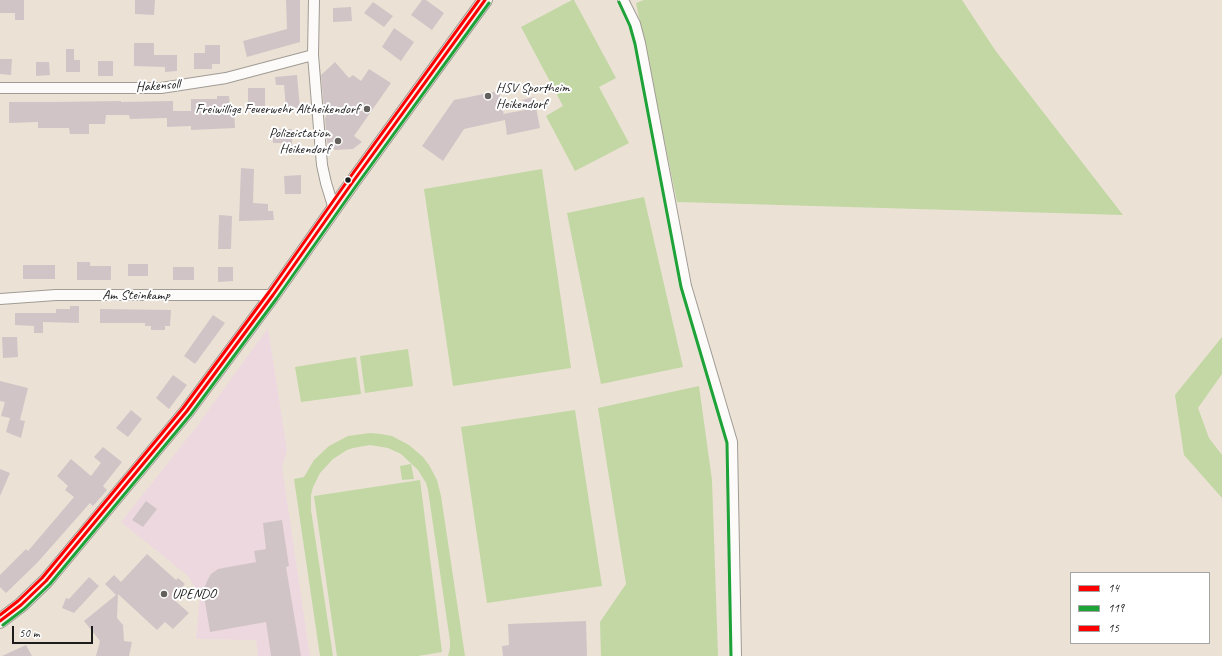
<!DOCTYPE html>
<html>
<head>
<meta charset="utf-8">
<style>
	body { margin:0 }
	#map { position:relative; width:1222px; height:656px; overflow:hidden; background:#ebe2d5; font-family:Caveat,sans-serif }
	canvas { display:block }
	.legend { position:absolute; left:1070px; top:572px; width:140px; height:72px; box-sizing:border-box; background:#fff; border:1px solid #a4a4a4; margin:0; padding:5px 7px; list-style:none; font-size:12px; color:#1c1c1c }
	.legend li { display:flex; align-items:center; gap:8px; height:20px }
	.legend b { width:20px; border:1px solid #a4a4a4 }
	.scale { position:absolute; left:12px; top:626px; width:81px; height:18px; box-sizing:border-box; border:2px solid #1c1c1c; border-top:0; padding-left:5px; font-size:12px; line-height:14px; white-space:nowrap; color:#1c1c1c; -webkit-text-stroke:3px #fff; paint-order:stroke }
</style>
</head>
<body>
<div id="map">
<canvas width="1222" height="656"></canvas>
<ul class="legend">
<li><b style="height:5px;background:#f00"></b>14</li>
<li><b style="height:5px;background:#1ea339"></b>119</li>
<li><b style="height:5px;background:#f00"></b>15</li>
</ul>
<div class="scale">50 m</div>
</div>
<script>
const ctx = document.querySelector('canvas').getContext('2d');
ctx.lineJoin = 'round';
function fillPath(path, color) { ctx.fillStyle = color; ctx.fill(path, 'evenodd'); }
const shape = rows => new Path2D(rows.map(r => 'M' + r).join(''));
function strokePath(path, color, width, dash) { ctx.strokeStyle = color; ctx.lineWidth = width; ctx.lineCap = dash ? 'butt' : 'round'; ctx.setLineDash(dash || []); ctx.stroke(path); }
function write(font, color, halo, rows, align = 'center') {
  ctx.font = font + ' Caveat,sans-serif'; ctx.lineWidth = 4; ctx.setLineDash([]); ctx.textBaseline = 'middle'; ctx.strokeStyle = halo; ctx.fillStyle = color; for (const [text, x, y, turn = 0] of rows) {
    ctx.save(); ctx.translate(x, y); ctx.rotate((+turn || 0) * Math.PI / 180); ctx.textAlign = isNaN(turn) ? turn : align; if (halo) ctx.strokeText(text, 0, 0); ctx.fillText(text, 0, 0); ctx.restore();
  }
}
const built = shape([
	[268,328,287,451,282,467,310,656,258,656,256,640,196,639,200,595,188,576,121,522,194,430]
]);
const green = shape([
	[572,0,574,0,616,78,599,87,629,143,575,171,546,116,563,106,521,27],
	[644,0,962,0,995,50,1123,215,677,202,636,3],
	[542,169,571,368,453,386,424,189],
	[644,197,683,367,601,384,567,213],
	[1222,337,1222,374,1198,408,1209,438,1222,455,1222,498,1184,455,1175,395],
	[408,349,413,386,365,393,360,356],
	[356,357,361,394,301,402,295,367],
	[699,386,712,480,718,656,601,656,600,622,626,584,598,408],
	[575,410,602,586,487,603,461,427],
	[370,433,381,434,392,436,409,445,423,457,429,465,437,480,441,496,465,656,448,656,450,648,450,641,428,490,426,483,418,470,401,454,388,448,370,445,353,448,347,450,333,459,320,473,313,487,311,495,311,510,333,656,320,656,294,479,304,477,314,460,329,446,348,436],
	[411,464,414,479,402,480,400,466],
	[420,480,442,652,418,656,337,656,314,496]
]);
const building = shape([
	[0,0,24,0,24,20,15,20,15,13,0,13],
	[135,0,155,0,154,15,135,14],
	[286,0,300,0,300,42,247,57,243,41,287,29],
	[422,0,426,0,444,13,432,30,411,15],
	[373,2,393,16,384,27,364,13],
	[351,7,352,21,333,22,333,8],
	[394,28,414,42,401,61,382,47],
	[134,43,154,43,154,55,177,55,177,71,165,72,165,67,134,66],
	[205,45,220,45,220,64,212,64,212,69,194,69,194,53,205,53],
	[66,49,74,49,74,60,80,60,80,72,66,72],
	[0,59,12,59,11,75,0,74],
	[98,61,113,61,113,76,98,76],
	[36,62,49,62,50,75,36,76],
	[335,62,349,78,353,75,361,81,369,69,391,83,354,136,362,142,353,149,335,150,327,143,325,118,328,113,324,109,321,75],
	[297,75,300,108,286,109,284,85,276,85,275,77],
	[248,88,265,88,265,106,248,106],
	[499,91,504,115,503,114,525,110,522,100,534,97,540,128,507,135,505,120,464,129,443,161,422,146,454,100],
	[217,96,229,96,230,108,234,107,235,128,191,130,191,126,167,127,167,118,130,119,129,115,106,115,105,124,89,124,89,134,70,134,69,128,38,128,38,122,9,123,9,102,55,102,121,101,121,102,173,101,173,111,191,111,191,99,217,99],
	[272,129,292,129,292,147,284,148,284,143,273,143],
	[241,168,254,169,253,203,268,204,268,211,273,211,274,220,239,221],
	[301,175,301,194,285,194,284,176],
	[219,215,232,216,231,249,218,249],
	[77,262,90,262,90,266,111,266,111,280,77,280],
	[128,264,148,264,148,276,128,276],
	[23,265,55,265,55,279,23,279],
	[173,267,194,267,194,280,173,280],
	[218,267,233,267,233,281,218,282],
	[70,306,79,306,79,323,43,322,43,333,34,333,34,326,15,325,15,313,56,313,56,309,70,309],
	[100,309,171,310,170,326,165,326,165,330,151,330,151,326,145,326,145,323,100,323],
	[213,315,225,323,195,364,184,356],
	[2,337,17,337,18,357,3,358],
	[173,375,187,385,169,409,156,398],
	[0,381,28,388,20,420,25,421,21,438,6,432,10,418,1,416,5,402,0,401],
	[131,410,142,419,128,437,116,428],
	[103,447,122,462,103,486,107,490,93,506,90,503,37,563,6,593,0,587,0,575,26,549,28,551,74,497,65,490,68,486,57,476,71,459,91,476,101,463,94,457],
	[0,469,10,473,0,496],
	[146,501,157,509,143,527,132,520],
	[282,520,289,566,286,567,301,656,271,656,266,622,210,632,204,596,204,589,207,581,211,574,218,569,256,562,254,551,266,549,263,523],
	[147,554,176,580,178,578,185,584,172,598,189,613,173,629,165,622,157,630,118,594,117,618,123,625,124,641,132,642,129,656,96,656,100,641,84,621,116,595,105,584,114,575,121,582],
	[89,577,99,586,74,613,62,608,66,598,69,599],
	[586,621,587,656,503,656,502,646,509,645,508,624],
	[26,645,32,656,2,656]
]);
const street = shape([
	[314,0,313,55,322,165,326,183,334,209],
	[623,0,635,24,640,43,686,286,732,442,736,656],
	[0,88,161,88,226,78,313,55],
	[0,299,56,295,273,295]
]);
const secondary = shape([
	[0,621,21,605,46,581,187,411,273,295,352,183,485,0]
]);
const bus1 = shape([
	[0,621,21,605,46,581,187,411,273,295,352,183,485,0]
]);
const bus2 = shape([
	[619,2,630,26,635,44,681,287,727,443,731,656],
	[3,625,24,609,50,584,191,414,277,298,356,186,489,3]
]);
const bus3 = shape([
	[0,615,18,601,42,578,183,408,269,292,348,180,479,0]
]);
const markers = [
	[488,96,4,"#64615d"],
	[367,109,4,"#64615d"],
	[338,141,4,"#64615d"],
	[348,180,3.5,"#1c1c1c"],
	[164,594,4,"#64615d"]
];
const streetNames = [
	["Hakensoll",158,86,-4],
	["Am Steinkamp",136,295]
];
const poiNames = [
	["HSV Sportheim",496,88],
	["Heikendorf",496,104],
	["Freiwillige Feuerwehr Altheikendorf",359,109,"right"],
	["Polizeistation",330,133,"right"],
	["Heikendorf",330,149,"right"],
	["UPENDO",172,594]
];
fillPath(built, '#edd8df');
fillPath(green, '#c2d7a4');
fillPath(building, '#d1c4c6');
strokePath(street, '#a09b94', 12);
strokePath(secondary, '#a09b94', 16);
strokePath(street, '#fcfbf9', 10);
strokePath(secondary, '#f5f0ea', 14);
strokePath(bus1, '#f00', 3);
strokePath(bus2, '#1ea339', 3);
strokePath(bus3, '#f00', 3);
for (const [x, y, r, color] of markers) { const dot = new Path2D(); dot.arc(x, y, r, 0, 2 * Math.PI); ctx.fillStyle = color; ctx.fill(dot); strokePath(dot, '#fff', 1.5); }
write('14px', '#1c1c1c', '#fff', streetNames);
write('14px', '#1c1c1c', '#fff', poiNames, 'left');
</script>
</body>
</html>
